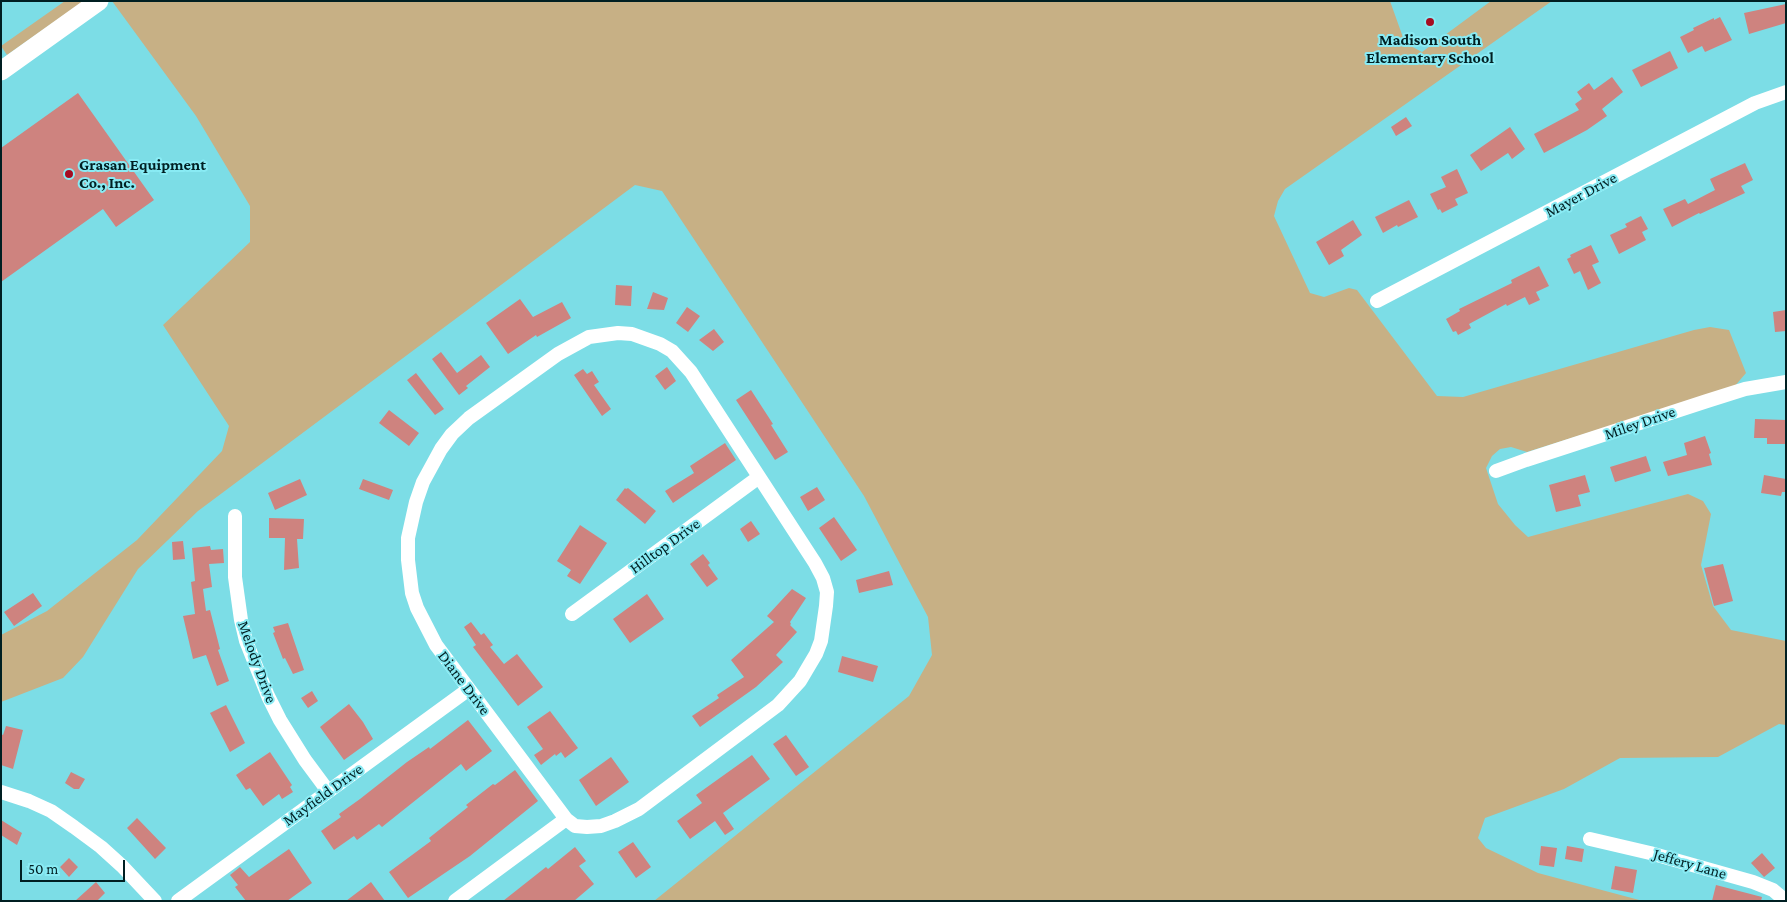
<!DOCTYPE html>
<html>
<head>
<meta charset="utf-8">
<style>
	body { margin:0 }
	#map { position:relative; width:1787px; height:902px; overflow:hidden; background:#7cdde6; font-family:"Crimson Pro",serif }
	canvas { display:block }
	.frame { position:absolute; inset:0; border:2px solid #001f22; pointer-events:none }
	.scale { position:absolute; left:20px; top:860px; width:105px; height:22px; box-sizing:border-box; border:2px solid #001f22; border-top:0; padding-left:6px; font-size:15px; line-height:18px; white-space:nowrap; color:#001f22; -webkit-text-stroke:4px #89ebf4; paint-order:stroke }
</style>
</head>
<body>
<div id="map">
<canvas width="1787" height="902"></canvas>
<div class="frame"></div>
<div class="scale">50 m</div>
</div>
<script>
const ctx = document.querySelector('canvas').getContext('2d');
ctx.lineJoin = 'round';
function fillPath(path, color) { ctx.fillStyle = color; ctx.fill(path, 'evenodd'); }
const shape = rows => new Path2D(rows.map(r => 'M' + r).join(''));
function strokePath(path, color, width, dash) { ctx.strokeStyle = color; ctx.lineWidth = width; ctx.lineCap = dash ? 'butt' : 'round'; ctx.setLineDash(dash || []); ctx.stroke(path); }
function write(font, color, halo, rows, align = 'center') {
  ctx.font = font + ' "Crimson Pro",serif'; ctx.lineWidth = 4; ctx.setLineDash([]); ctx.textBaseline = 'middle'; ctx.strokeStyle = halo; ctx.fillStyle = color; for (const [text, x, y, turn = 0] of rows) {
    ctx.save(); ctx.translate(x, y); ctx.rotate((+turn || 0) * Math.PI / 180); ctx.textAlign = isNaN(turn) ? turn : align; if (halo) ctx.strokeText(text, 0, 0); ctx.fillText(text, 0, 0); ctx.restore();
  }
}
const green = shape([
	[65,1,84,1,7,55,1,46],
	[112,1,1390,1,1405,43,1422,52,1491,1,1552,1,1285,189,1278,201,1274,216,1310,293,1324,297,1349,288,1357,290,1437,396,1463,397,1694,330,1710,327,1729,330,1746,373,1734,387,1527,452,1511,447,1500,449,1492,456,1486,468,1498,504,1515,525,1528,537,1688,494,1703,501,1711,514,1701,565,1713,606,1731,630,1786,641,1786,725,1779,724,1718,757,1620,758,1564,789,1485,818,1478,838,1486,848,1538,873,1643,901,654,901,909,696,932,655,928,617,864,496,662,191,635,185,198,511,138,569,83,657,63,678,1,702,1,635,47,611,137,540,222,451,229,426,163,325,250,242,250,206,196,116]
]);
const building = shape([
	[1786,4,1786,23,1749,34,1744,13],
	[1720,17,1732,40,1705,52,1702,46,1688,53,1680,37,1694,30,1693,28,1714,18,1714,20],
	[1670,51,1678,68,1641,87,1632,70],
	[1612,77,1623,92,1602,109,1607,116,1587,130,1544,153,1534,134,1579,110,1575,104,1582,99,1577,92,1589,83,1594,90],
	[78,93,154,200,116,227,103,209,1,282,1,148],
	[1406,117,1412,126,1396,136,1391,127],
	[1510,127,1525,149,1512,159,1508,153,1481,171,1470,155],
	[1745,163,1753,180,1741,186,1745,193,1700,214,1699,213,1672,227,1663,209,1685,199,1688,204,1715,190,1710,179],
	[1457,169,1468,193,1455,199,1458,205,1442,213,1440,209,1438,210,1430,194,1446,187,1441,177],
	[1409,200,1418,217,1398,227,1397,225,1383,233,1375,217],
	[1641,216,1648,229,1642,232,1646,240,1619,254,1610,235,1627,227,1625,224],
	[1353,220,1362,235,1341,250,1344,256,1329,265,1316,242],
	[1591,245,1599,262,1592,265,1601,283,1588,290,1580,271,1574,274,1567,259,1571,257,1570,255],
	[1539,266,1549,286,1536,292,1540,300,1529,305,1525,297,1507,306,1506,304,1469,324,1471,328,1458,335,1456,331,1453,332,1446,319,1460,311,1459,309,1512,283,1511,280],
	[616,285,632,286,631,306,615,305],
	[653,292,668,298,664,310,647,309],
	[520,299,533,317,562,302,571,318,537,337,536,335,508,354,486,323],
	[687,307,700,316,688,332,676,323],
	[1786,310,1786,331,1775,332,1773,312],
	[714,329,724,342,713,351,699,340],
	[441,352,457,373,481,355,490,367,466,386,468,388,459,395,432,359],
	[667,367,676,381,665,390,655,376],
	[583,369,587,374,592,371,599,382,594,385,611,409,602,416,574,375],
	[416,373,444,409,435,415,407,380],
	[751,390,773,424,771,425,788,452,775,460,736,400],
	[389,410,419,433,409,446,379,423],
	[1755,419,1786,420,1786,444,1767,444,1767,438,1754,438],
	[1705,436,1711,453,1709,454,1712,465,1668,476,1663,462,1687,455,1684,443],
	[725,443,736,460,673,503,665,491,694,473,690,466],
	[1646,456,1651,471,1615,482,1610,467],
	[1585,475,1590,492,1578,495,1581,506,1556,512,1549,485],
	[1764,475,1786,479,1786,492,1782,492,1781,496,1761,493],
	[300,479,307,495,275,510,268,493],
	[363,479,393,490,389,500,359,489],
	[817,487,825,500,808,511,800,497],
	[625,488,626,489,628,488,656,511,645,524,616,500],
	[834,517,857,550,841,561,819,528],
	[269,518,304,519,303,539,297,539,299,568,284,570,285,538,269,538],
	[751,521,760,534,748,542,740,529],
	[580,525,607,543,580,584,567,576,571,570,557,561],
	[183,541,185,559,173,560,172,542],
	[210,546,211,550,223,549,224,563,209,564,212,587,203,589,206,611,210,610,220,649,218,650,229,681,217,686,206,655,193,659,183,616,195,614,191,582,195,581,192,548],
	[703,554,710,563,708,565,718,579,707,587,690,564],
	[1723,564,1733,601,1714,606,1704,568],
	[889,571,893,585,859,593,856,580],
	[792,589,806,598,790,622,791,624,790,625,797,632,776,655,783,662,756,687,700,727,692,716,719,698,717,695,744,677,731,660,774,622,767,616],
	[33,593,42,606,14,626,4,612],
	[647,594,664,619,630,643,613,619],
	[471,622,481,635,484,633,493,645,490,647,504,664,517,654,543,687,518,706,473,647,476,645,464,627],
	[288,623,304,670,293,674,285,658,283,659,273,633,275,632,273,627],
	[842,656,878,666,873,682,838,672],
	[312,691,318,701,308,708,301,698],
	[349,704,363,722,373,739,344,760,320,727],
	[226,705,245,743,230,752,210,713],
	[550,711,578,748,565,758,561,752,556,756,555,754,541,765,534,755,543,749,527,727],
	[468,720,492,751,466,771,461,764,382,827,379,824,357,840,354,836,334,850,321,831,341,817,339,814,360,799,407,762,429,747,430,749],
	[6,726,23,730,13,769,1,765,1,734,3,735],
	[786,735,809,767,796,776,773,744],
	[270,752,292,785,290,787,293,792,282,799,279,794,263,806,250,788,246,790,236,775],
	[752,755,770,779,723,813,734,829,725,835,715,821,690,839,677,821,702,803,696,795],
	[611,757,629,782,596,806,579,780],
	[515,770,538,801,470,856,408,898,389,872,431,841,429,838,468,807,466,805,493,784,495,785],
	[71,772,85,779,79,789,74,789,65,783],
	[137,818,166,848,155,859,127,828],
	[1,820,22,833,17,845,1,835],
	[633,842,651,867,636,878,618,852],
	[1541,846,1557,848,1554,867,1539,865],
	[1567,846,1584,849,1582,862,1565,859],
	[575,847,586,861,579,866,594,884,574,901,503,901,546,867,548,869],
	[289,849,312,883,287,901,246,901,235,887,238,885,230,875,240,867,249,877],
	[1762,853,1775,868,1764,877,1751,863],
	[69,858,78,867,69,877,60,867],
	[1615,866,1637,870,1633,893,1611,889],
	[96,882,105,893,97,901,75,901],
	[371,882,385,901,346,901],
	[1716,885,1762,897,1761,901,1712,901]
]);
const minor = shape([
	[1377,301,1755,103,1786,92],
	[618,333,632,334,660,344,672,351,691,372,815,563,823,578,827,592,826,606,821,641,816,654,800,681,778,705,639,809,615,821,601,826,587,827,575,826,566,819,436,645,417,608,412,593,408,560,408,538,416,502,423,482,441,449,452,434,469,418,558,354,589,337,618,333],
	[1496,471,1526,460,1707,401,1745,389,1786,382],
	[235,516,235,577,241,620,246,641,268,696,280,720,305,760,328,791],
	[572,614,759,477],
	[1,792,29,801,51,811,74,827,101,847,122,866,155,901],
	[1590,839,1650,853,1753,882,1773,890,1786,901],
	[178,901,469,689],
	[455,901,566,819]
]);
const secondary = shape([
	[1,71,99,1]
]);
const markers = [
	[1430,22,5,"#a60c21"],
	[69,174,5,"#a60c21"]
];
const poiNames = [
	["Madison South",1430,40],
	["Elementary School",1430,58],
	["Grasan Equipment",79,165,"left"],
	["Co., Inc.",79,183,"left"]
];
const streetNames = [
	["Mayer Drive",1581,195,-28],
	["Miley Drive",1640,423,-19],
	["Hilltop Drive",665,546,-36],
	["Melody Drive",257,662,70],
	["Diane Drive",464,683,53],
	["Mayfield Drive",323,795,-36],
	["Jeffery Lane",1690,864,16]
];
fillPath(green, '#c7b085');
fillPath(building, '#ce837f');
strokePath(minor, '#fff', 14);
strokePath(secondary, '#fff', 19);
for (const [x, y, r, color] of markers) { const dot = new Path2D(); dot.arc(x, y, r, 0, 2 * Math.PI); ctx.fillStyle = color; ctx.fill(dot); strokePath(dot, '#89ebf4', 2); }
write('bold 16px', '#001f22', '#89ebf4', poiNames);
write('16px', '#001f22', '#89ebf4', streetNames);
</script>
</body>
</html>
